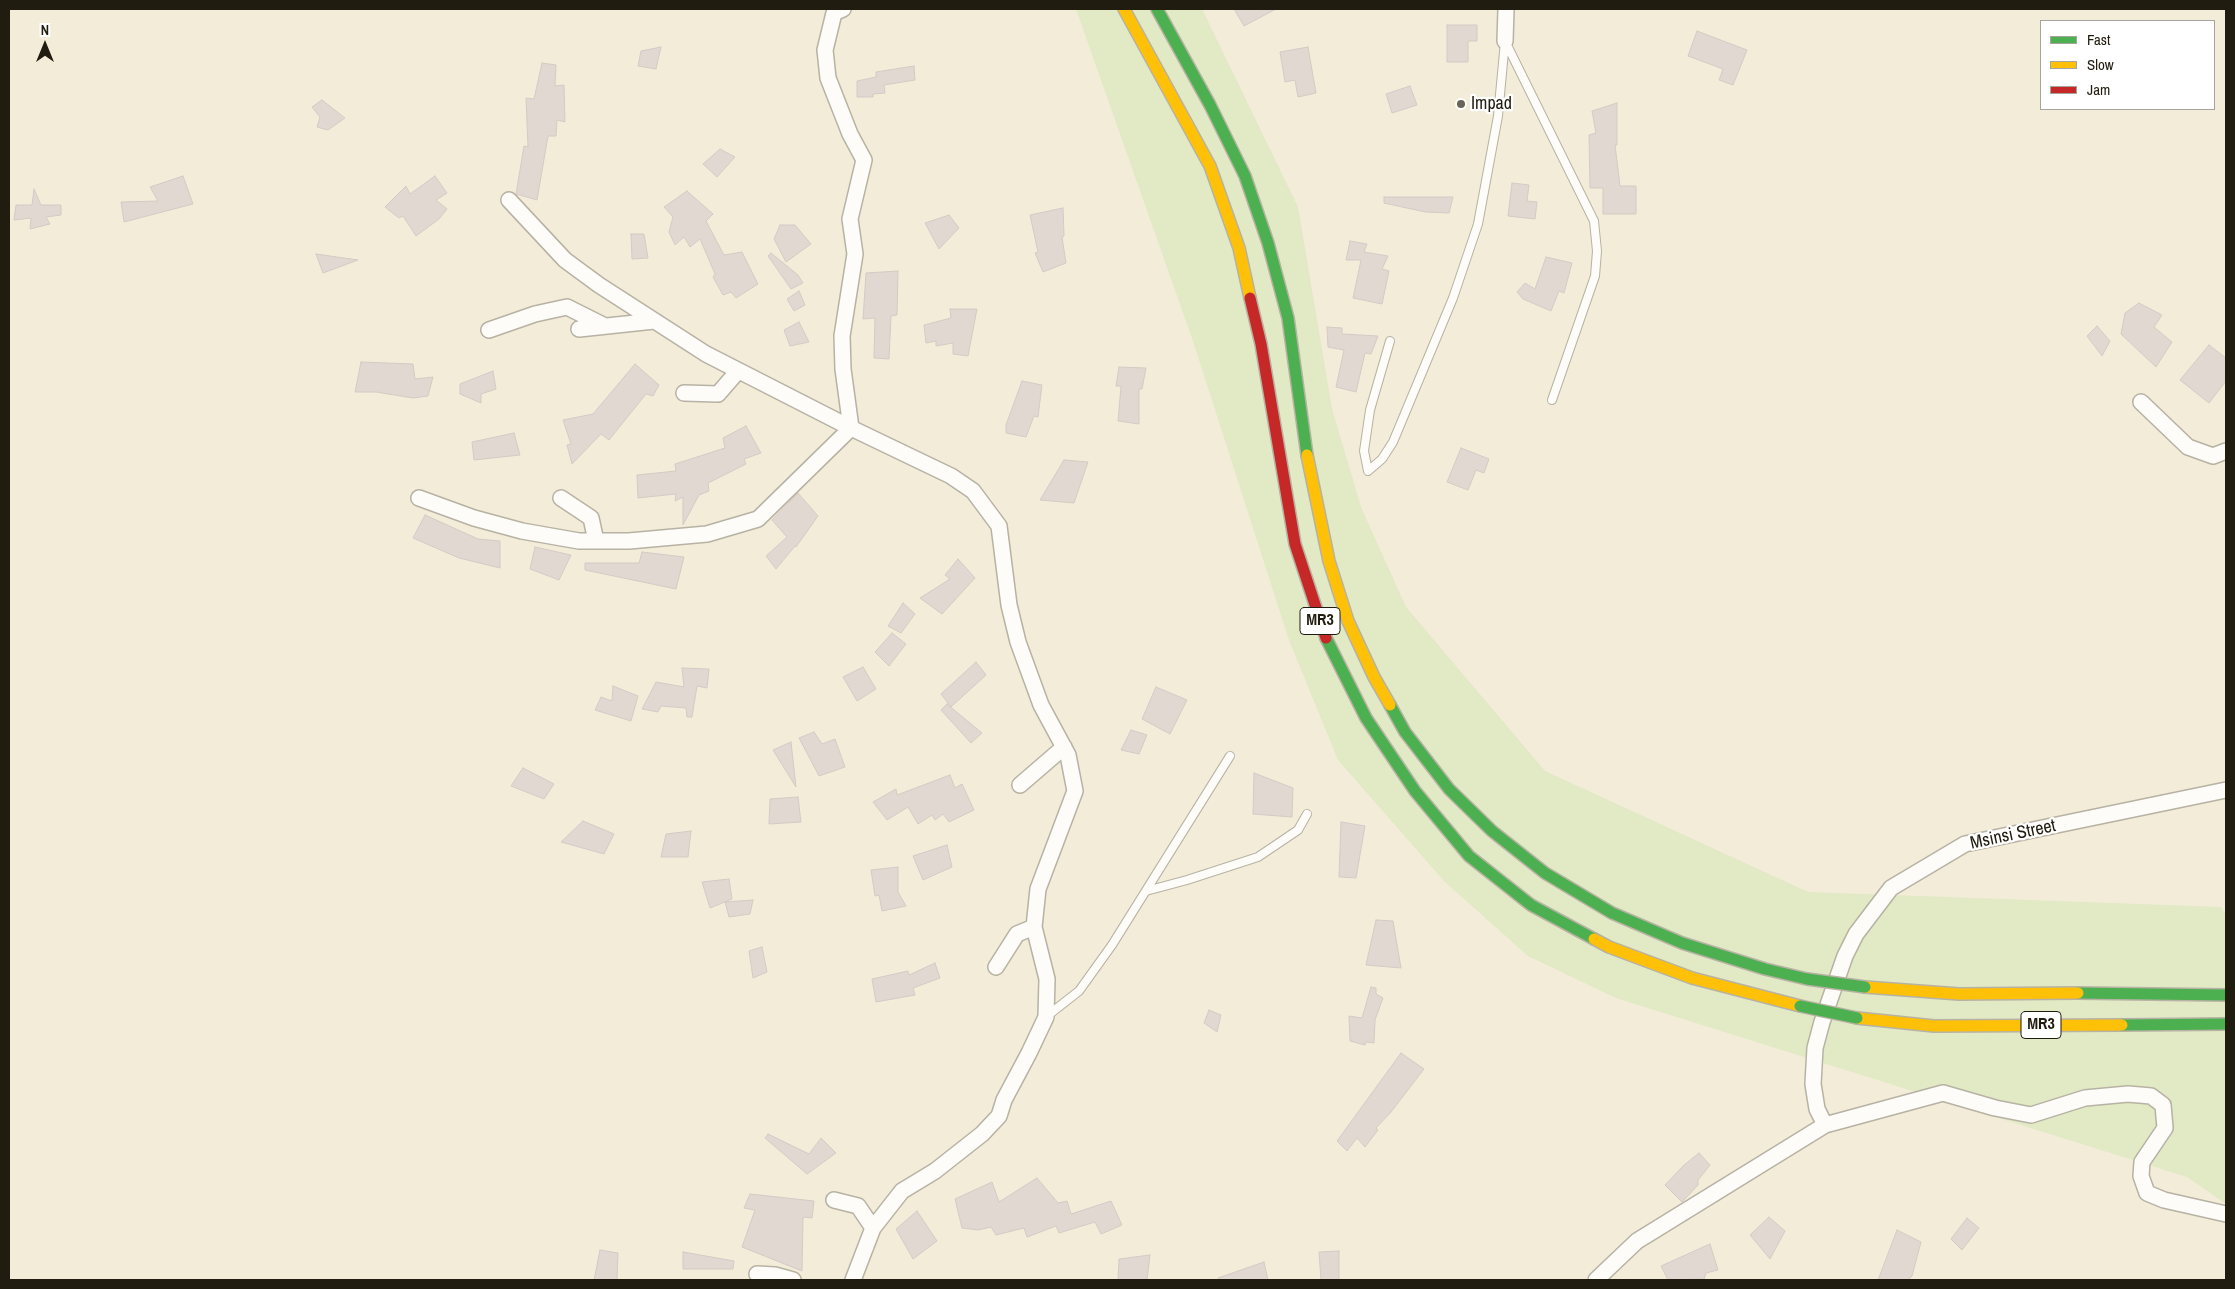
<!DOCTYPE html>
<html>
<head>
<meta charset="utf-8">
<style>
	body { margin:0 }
	#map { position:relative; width:2235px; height:1289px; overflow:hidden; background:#f3ecd9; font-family:"Archivo Narrow",sans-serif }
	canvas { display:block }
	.frame { position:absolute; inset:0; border:10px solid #201c0f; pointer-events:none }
	.legend { position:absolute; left:2040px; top:20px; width:175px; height:90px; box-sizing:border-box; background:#fff; border:1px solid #a6a49f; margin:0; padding:6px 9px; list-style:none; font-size:15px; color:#201c0f }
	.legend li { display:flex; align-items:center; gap:10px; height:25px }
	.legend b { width:25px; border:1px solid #a6a49f }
	.north { position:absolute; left:20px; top:20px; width:50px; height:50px; -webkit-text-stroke:4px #fff; paint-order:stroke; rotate:0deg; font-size:14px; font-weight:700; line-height:20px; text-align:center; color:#201c0f }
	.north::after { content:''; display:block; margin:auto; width:18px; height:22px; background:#201c0f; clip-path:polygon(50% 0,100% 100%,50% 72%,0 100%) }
</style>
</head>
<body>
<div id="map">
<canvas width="2235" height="1289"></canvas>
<div class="frame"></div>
<ul class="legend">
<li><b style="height:6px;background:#4caf50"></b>Fast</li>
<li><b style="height:6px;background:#ffc107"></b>Slow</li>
<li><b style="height:6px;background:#c62828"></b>Jam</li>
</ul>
<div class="north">N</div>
</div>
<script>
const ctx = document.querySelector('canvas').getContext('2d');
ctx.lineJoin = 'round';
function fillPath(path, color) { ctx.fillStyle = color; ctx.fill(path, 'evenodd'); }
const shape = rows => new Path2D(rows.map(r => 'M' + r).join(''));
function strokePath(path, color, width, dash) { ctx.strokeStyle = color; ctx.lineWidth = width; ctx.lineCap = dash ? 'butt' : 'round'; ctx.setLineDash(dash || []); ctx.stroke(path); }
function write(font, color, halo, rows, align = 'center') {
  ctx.font = font + ' "Archivo Narrow",sans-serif'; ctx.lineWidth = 4.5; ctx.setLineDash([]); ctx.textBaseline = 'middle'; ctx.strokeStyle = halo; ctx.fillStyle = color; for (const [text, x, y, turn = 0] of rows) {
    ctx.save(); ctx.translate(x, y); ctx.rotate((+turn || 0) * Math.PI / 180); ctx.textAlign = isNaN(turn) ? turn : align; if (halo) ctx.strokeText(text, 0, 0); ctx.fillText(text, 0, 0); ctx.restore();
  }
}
const green = shape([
	[1076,9,1202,9,1298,207,1332,409,1361,507,1406,607,1545,771,1808,892,2221,907,2226,915,2226,1204,2187,1177,1616,998,1528,956,1445,882,1338,760,1289,640,1193,341]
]);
const building = shape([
	[1234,9,1276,9,1244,26,1234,9],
	[1447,25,1477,25,1477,41,1468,41,1468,62,1447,62,1447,25],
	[1697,31,1747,50,1733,85,1719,80,1723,69,1688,56,1697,31],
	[661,47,656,69,638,66,641,51,661,47],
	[1308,47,1316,93,1298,97,1295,80,1285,82,1280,52,1308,47],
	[542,63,556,65,555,86,564,85,565,122,557,120,556,136,548,136,537,200,516,194,524,146,528,147,526,98,534,99,542,63],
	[914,66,915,80,884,85,885,93,873,94,873,97,857,97,857,81,876,77,876,72,914,66],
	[1410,86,1417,105,1392,113,1386,94,1410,86],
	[322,100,345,118,328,130,317,127,320,117,312,107,322,100],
	[1617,103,1617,145,1615,145,1620,186,1636,186,1636,214,1603,214,1603,188,1590,188,1589,135,1596,133,1592,111,1617,103],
	[720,149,735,157,717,177,703,164,720,149],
	[183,176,193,204,124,222,121,202,158,201,150,187,183,176],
	[435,176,447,193,436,200,447,209,439,219,416,236,403,216,399,218,385,207,406,186,410,194,435,176],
	[1512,183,1529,185,1527,201,1537,202,1535,219,1508,216,1512,183],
	[34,189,41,205,61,205,61,215,46,217,50,224,30,229,31,218,14,220,16,205,32,205,34,189],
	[687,191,713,214,706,221,724,255,742,252,758,284,736,298,731,292,723,295,713,277,715,274,700,239,690,247,684,237,675,245,669,232,673,217,664,207,687,191],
	[1384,197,1453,197,1449,213,1425,212,1384,203,1384,197],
	[1063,208,1064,236,1062,237,1066,263,1043,272,1035,253,1038,252,1030,215,1063,208],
	[949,215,959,228,939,249,925,223,949,215],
	[780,225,795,225,811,244,786,262,774,239,780,225],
	[631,234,644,234,648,258,632,259,631,234],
	[1350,241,1367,244,1364,252,1388,256,1382,269,1389,271,1382,304,1353,298,1361,260,1346,260,1350,241],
	[771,253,798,275,803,283,791,289,768,256,771,253],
	[316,254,358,260,323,273,316,254],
	[1546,257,1572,263,1564,293,1559,291,1551,311,1523,299,1517,292,1525,283,1535,289,1546,257],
	[898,271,897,315,891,316,889,359,874,358,875,318,863,319,866,273,898,271],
	[799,291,805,305,794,311,787,299,799,291],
	[2139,303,2162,315,2154,327,2172,342,2156,367,2121,334,2125,313,2139,303],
	[950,309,977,309,968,356,953,354,953,343,936,346,936,341,926,343,924,325,951,318,950,309],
	[799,322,809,342,790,346,784,330,799,322],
	[2097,326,2110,341,2102,356,2087,336,2097,326],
	[1327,327,1342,328,1342,334,1378,336,1371,354,1365,353,1356,392,1336,387,1344,350,1328,347,1327,327],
	[2209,345,2226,358,2226,381,2209,403,2180,380,2209,345],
	[361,362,413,364,415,379,433,377,428,396,413,398,376,392,355,392,361,362],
	[635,364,659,385,653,396,646,394,609,440,601,434,572,464,567,445,571,444,563,420,593,414,635,364],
	[1119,367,1146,368,1142,389,1139,389,1139,424,1118,421,1121,386,1116,386,1119,367],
	[493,371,496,389,481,394,481,403,460,394,460,384,493,371],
	[1022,381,1042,385,1038,417,1034,416,1026,437,1006,433,1006,425,1022,381],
	[746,426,761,453,744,459,746,464,708,483,709,491,699,495,683,525,683,497,675,501,676,494,638,498,637,475,676,471,675,464,725,448,723,438,746,426],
	[514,433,520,455,474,460,472,442,514,433],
	[1461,448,1489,459,1484,473,1476,470,1468,490,1447,482,1461,448],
	[1064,460,1088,462,1074,503,1040,500,1064,460],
	[798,493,818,516,796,547,795,546,776,569,766,556,787,537,772,520,798,493],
	[425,515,478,539,500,541,500,568,459,558,413,538,425,515],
	[535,547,571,555,559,580,530,569,535,547],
	[642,552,684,557,676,589,585,570,585,563,639,563,642,552],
	[958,559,975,578,942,614,920,598,950,579,945,575,958,559],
	[903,603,915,614,901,633,888,626,903,603],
	[892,633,906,644,889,666,875,652,892,633],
	[976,662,986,675,951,707,941,694,976,662],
	[863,667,876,689,857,701,843,677,863,667],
	[682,668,709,669,707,688,697,686,692,717,687,717,686,708,661,706,658,712,642,709,656,682,684,687,682,668],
	[613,686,638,696,631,721,595,710,601,697,612,701,613,686],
	[1156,687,1187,700,1170,734,1142,719,1156,687],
	[947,704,982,733,971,743,941,710,947,704],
	[1131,730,1147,735,1139,754,1121,750,1131,730],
	[814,732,822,744,835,739,845,767,819,776,799,738,814,732],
	[791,742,796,787,773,750,791,742],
	[523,768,554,784,544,799,511,786,523,768],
	[1254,773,1293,788,1292,817,1253,814,1254,773],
	[950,775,955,788,962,784,974,810,949,822,943,814,935,820,932,815,918,824,908,807,887,820,873,802,896,789,897,795,950,775],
	[798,797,801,822,769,824,770,799,798,797],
	[583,821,614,834,604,854,561,842,583,821],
	[1341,822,1365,826,1356,878,1339,877,1341,822],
	[691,831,688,857,661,857,666,834,691,831],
	[947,845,952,867,923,880,913,856,947,845],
	[898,867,898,892,906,906,882,911,879,895,875,896,871,870,898,867],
	[729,879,732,899,710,908,702,882,729,879],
	[753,900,750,914,729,917,725,902,753,900],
	[1376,920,1393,921,1401,968,1366,965,1376,920],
	[762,947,767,972,753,978,749,951,762,947],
	[935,963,940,978,913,988,915,995,876,1002,872,979,908,971,909,975,935,963],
	[1371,987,1376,988,1376,994,1383,998,1375,1020,1374,1043,1366,1042,1365,1045,1350,1041,1349,1016,1362,1018,1371,987],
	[1209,1010,1221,1015,1217,1032,1204,1023,1209,1010],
	[1401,1053,1424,1069,1391,1112,1376,1128,1378,1130,1365,1147,1357,1138,1347,1151,1337,1141,1401,1053],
	[768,1134,809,1154,821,1138,836,1153,807,1174,765,1138,768,1134],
	[1699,1153,1710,1165,1698,1180,1698,1185,1682,1202,1665,1185,1683,1166,1699,1153],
	[1037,1178,1058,1203,1067,1201,1071,1214,1111,1201,1122,1225,1101,1234,1095,1222,1059,1233,1056,1226,1027,1237,1024,1228,996,1235,991,1227,978,1230,962,1228,955,1199,992,1182,999,1202,1037,1178],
	[750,1194,814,1201,812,1218,803,1217,802,1271,742,1247,755,1210,744,1208,750,1194],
	[917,1211,937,1241,913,1259,896,1229,917,1211],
	[1769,1217,1785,1231,1770,1259,1750,1235,1769,1217],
	[1967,1218,1979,1228,1962,1250,1951,1239,1967,1218],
	[1897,1230,1921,1242,1912,1276,1908,1280,1878,1280,1897,1230],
	[1710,1244,1718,1270,1706,1273,1704,1279,1668,1280,1661,1266,1710,1244],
	[600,1250,618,1253,617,1280,594,1280,600,1250],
	[1339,1251,1339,1280,1321,1280,1319,1252,1339,1251],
	[683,1252,734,1261,733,1269,683,1269,683,1252],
	[1150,1255,1147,1280,1118,1280,1119,1259,1150,1255],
	[1264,1262,1268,1280,1219,1280,1218,1278,1264,1262]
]);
const lane = shape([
	[1390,341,1370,410,1364,451,1368,471,1382,459,1393,442,1453,298,1478,224,1498,116,1505,41,1594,221,1597,251,1595,276,1552,400],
	[1146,891,1187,880,1258,857,1298,830,1307,814],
	[1047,1016,1079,991,1112,945,1230,756]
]);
const street = shape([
	[1505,41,1506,9],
	[509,200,565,260,599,285,706,354,851,428,951,476,973,491,999,526,1009,605,1018,642,1041,705,1068,755,1075,791,1038,889,1034,927,1047,979,1046,1017,1029,1053,1004,1100,999,1116,982,1134,935,1171,902,1191,873,1228,853,1280],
	[579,329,654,321],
	[489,330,535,314,567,307,605,326],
	[684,393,718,394,738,371],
	[2141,402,2188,447,2213,456,2226,451],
	[419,498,474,518,522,531,579,541,629,541,707,534,758,519,851,428,843,369,842,336,855,254,850,219,864,160,850,134,828,78,825,50,834,13,843,9],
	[561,498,591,518,596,541],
	[1020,785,1064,747],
	[996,967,1017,934,1034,927],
	[1825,1125,1817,1109,1813,1084,1815,1048,1822,1022,1845,956,1856,934,1891,888,1965,844,2226,790],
	[834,1200,858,1206,873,1228],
	[757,1274,775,1275,793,1280],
	[1596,1280,1637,1241,1825,1125,1943,1093,1995,1108,2031,1115,2085,1098,2128,1094,2151,1096,2163,1105,2165,1128,2142,1162,2141,1176,2147,1193,2164,1200,2226,1214]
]);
const fast = shape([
	[1157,9,1210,105,1245,176,1268,243,1288,318,1307,455],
	[1326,638,1366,718,1415,791,1469,856,1531,905,1594,939],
	[1390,705,1405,732,1449,789,1492,831,1545,873,1612,913,1682,943,1765,969,1807,979],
	[2078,993,2226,995],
	[2122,1025,2226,1024]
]);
const slow = shape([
	[1124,9,1210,166,1239,248,1250,298],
	[1307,455,1329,561,1348,621,1374,677,1390,705],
	[1594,939,1609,947,1692,978,1800,1006],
	[1865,987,1959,994,2078,993],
	[1857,1018,1934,1026,2122,1025]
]);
const jam = shape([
	[1250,298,1261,344,1295,544,1326,638]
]);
const fastBridge = shape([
	[1807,979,1865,987],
	[1800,1006,1857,1018]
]);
const markers = [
	[1461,104,5,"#6a6556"]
];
const shields = [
	[1320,621,40],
	[2041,1025,40]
];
const shieldNames = [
	["MR3",1320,621],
	["MR3",2041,1025]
];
const poiNames = [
	["Impad",1471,104]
];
const streetNames = [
	["Msinsi Street",2013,835,-12]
];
fillPath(green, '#e1e9c5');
fillPath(building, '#e2d8d2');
strokePath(building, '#d4cac5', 1);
strokePath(lane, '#b7b2a3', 10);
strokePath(street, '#b7b2a3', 18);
strokePath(fast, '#b7b2a3', 14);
strokePath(slow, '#b7b2a3', 14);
strokePath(jam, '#b7b2a3', 14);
strokePath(lane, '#fdfcf9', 8);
strokePath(street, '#fdfcf9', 15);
strokePath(fast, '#4caf50', 11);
strokePath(slow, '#ffc107', 11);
strokePath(jam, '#c62828', 11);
strokePath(fastBridge, '#b7b2a3', 14, []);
strokePath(fastBridge, '#4caf50', 11);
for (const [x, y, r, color] of markers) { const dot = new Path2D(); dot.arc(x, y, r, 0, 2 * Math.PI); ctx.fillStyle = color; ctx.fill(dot); strokePath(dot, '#fff', 2); }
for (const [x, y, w] of shields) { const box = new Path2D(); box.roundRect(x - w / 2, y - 13.5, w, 27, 4); ctx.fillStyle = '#fff'; ctx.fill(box); strokePath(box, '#201c0f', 1); }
write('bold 16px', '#201c0f', null, shieldNames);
write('18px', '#201c0f', '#fff', poiNames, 'left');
write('18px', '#201c0f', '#fff', streetNames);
</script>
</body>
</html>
